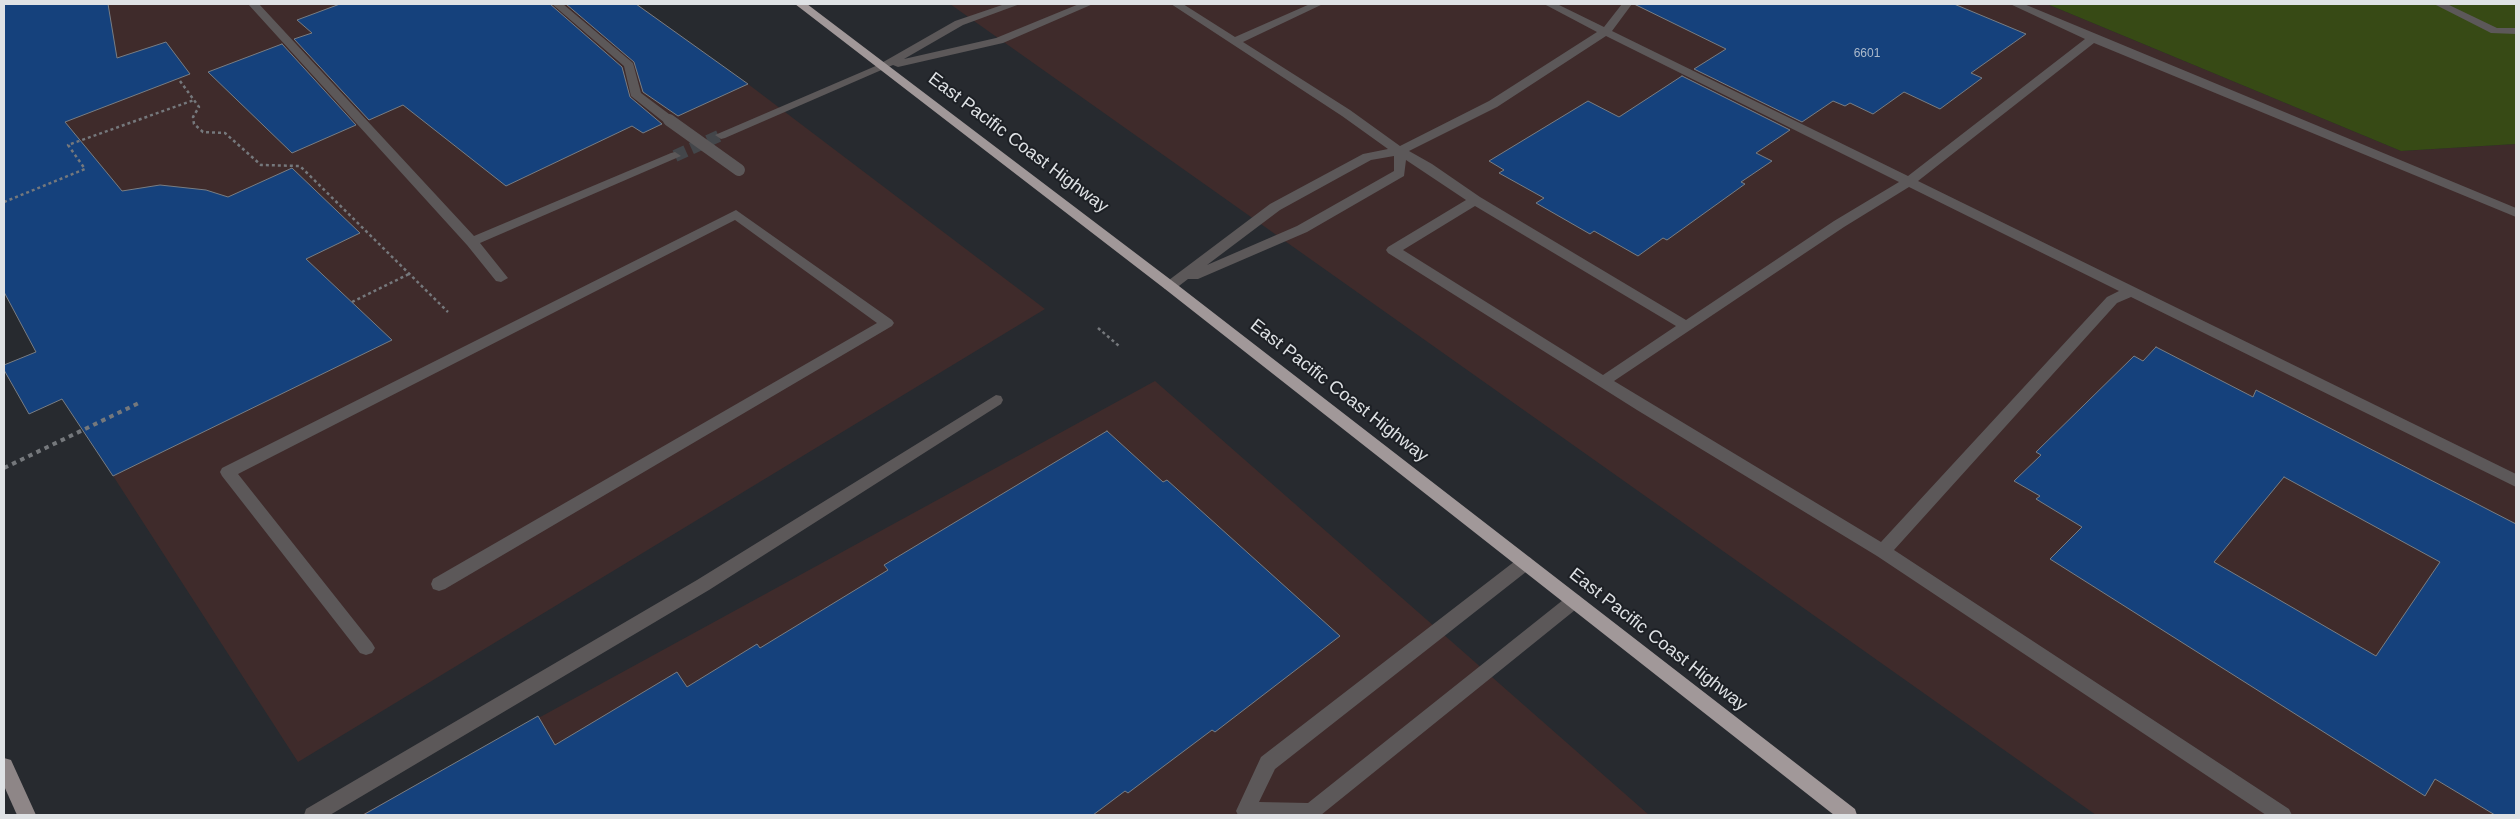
<!DOCTYPE html>
<html>
<head>
<meta charset="utf-8">
<style>
	body { margin:0 }
	#map { position:relative; width:2520px; height:819px; overflow:hidden; background:#272a2f; font-family:Helvetica,sans-serif }
	canvas { display:block }
	.frame { position:absolute; inset:0; border:5px solid #dfe2e5; pointer-events:none }
</style>
</head>
<body>
<div id="map">
<canvas width="2520" height="819"></canvas>
<div class="frame"></div>
</div>
<script>
const ctx = document.querySelector('canvas').getContext('2d');
ctx.lineJoin = 'round';
function fillPath(path, color) { ctx.fillStyle = color; ctx.fill(path, 'evenodd'); }
const shape = rows => new Path2D(rows.map(r => 'M' + r).join(''));
function strokePath(path, color, width, dash) { ctx.strokeStyle = color; ctx.lineWidth = width; ctx.lineCap = dash ? 'butt' : 'round'; ctx.setLineDash(dash || []); ctx.stroke(path); }
function write(font, color, halo, rows, align = 'center') {
  ctx.font = font + ' Helvetica,sans-serif'; ctx.lineWidth = 4; ctx.setLineDash([]); ctx.textBaseline = 'middle'; ctx.strokeStyle = halo; ctx.fillStyle = color; for (const [text, x, y, turn = 0] of rows) {
    ctx.save(); ctx.translate(x, y); ctx.rotate((+turn || 0) * Math.PI / 180); ctx.textAlign = isNaN(turn) ? turn : align; if (halo) ctx.strokeText(text, 0, 0); ctx.fillText(text, 0, 0); ctx.restore();
  }
}
const commercial = shape([
	[4,4,637,4,748,84,1045,309,298,762,97,451,67,396,29,414,4,370,4,365,36,352,4,292],
	[950,4,2047,4,2401,151,2516,144,2516,815,2096,815],
	[1155,381,1649,815,361,815]
]);
const green = shape([
	[2047,4,2516,4,2516,144,2401,151]
]);
const building = shape([
	[4,4,108,4,117,58,166,42,190,74,65,122,122,191,160,185,206,190,228,197,292,168,360,233,306,259,392,340,113,476,62,399,29,414,4,370,4,365,36,352,4,292,4,4],
	[340,4,550,4,622,67,630,97,662,124,643,133,632,126,506,186,403,105,369,120,294,39,312,33,297,20,340,4],
	[566,4,636,4,748,84,678,116,643,92,634,62,566,4],
	[1634,4,1954,4,2026,34,1971,73,1982,78,1940,109,1904,92,1873,114,1850,103,1845,106,1833,101,1802,122,1694,69,1726,49,1634,4],
	[282,44,356,125,292,153,208,72,282,44],
	[1682,76,1790,130,1756,153,1772,161,1741,182,1745,184,1667,240,1663,238,1638,256,1594,231,1590,234,1536,203,1544,198,1499,173,1504,170,1489,161,1588,101,1619,117,1682,76],
	[2156,347,2253,397,2256,390,2516,524,2516,815,2495,815,2435,779,2425,796,2050,559,2082,527,2036,499,2040,496,2014,481,2041,455,2036,452,2134,356,2143,361,2156,347],
	[2284,477,2440,562,2376,656,2214,562,2284,477],
	[1107,431,1163,482,1167,480,1340,636,1215,732,1212,730,1128,793,1125,791,1093,815,363,815,538,716,555,745,677,672,687,687,757,644,760,648,888,570,884,565,1107,431]
]);
const minorTunnel = shape([
	[675,156,721,135]
]);
const pathFar1 = shape([
	[180,81,199,107,193,117,194,124,203,132,225,133,261,165,300,166,448,312],
	[4,202,85,169,68,145,194,100],
	[352,302,409,274],
	[1098,328,1119,346]
]);
const path = shape([
	[4,468,141,402]
]);
const minor = shape([
	[248,4,259,4,474,236,671,153,675,152,681,156,480,243,508,278,501,282,496,281,467,245,248,4],
	[552,4,563,4,633,63,641,93,673,117,673,123,665,123,631,96,624,66,552,4],
	[1005,4,1020,4,963,25,904,59,996,38,1079,4,1093,4,1003,43,898,67,893,65,725,138,721,139,715,135,878,65,955,21,1005,4],
	[1171,4,1183,4,1235,37,1310,4,1323,4,1243,42,1350,110,1400,146,1489,101,1597,32,1544,4,1557,4,1604,27,1622,4,1632,4,1612,31,1908,176,2085,39,2010,4,2024,4,2516,208,2516,217,2094,43,1918,181,2516,474,2516,487,2131,297,2117,303,1894,550,2289,809,2292,815,2266,815,1877,556,1637,410,1388,253,1386,250,1388,247,1466,200,1406,160,1404,176,1307,232,1198,279,1188,279,1175,289,1165,289,1163,286,1165,283,1270,204,1363,154,1388,149,1342,116,1171,4],
	[1606,36,1899,182,1834,221,1686,320,1480,197,1432,164,1409,151,1497,107,1606,36],
	[1394,156,1394,171,1297,226,1207,265,1280,210,1371,160,1394,156],
	[1909,187,2119,291,2107,297,1881,542,1614,381,1844,227,1909,187],
	[1475,206,1676,326,1603,375,1403,250,1475,206],
	[2434,4,2447,4,2497,28,2516,28,2516,34,2491,33,2434,4],
	[736,210,892,320,894,323,892,326,445,589,439,591,433,589,431,584,433,579,877,323,735,220,238,474,372,643,375,648,372,653,366,655,360,653,222,476,220,472,222,468,736,210],
	[996,395,1001,396,1003,400,1001,404,709,590,330,815,304,815,306,809,697,580,996,395],
	[1525,556,1531,558,1533,563,1531,568,1275,769,1259,802,1308,803,1568,596,1574,594,1580,596,1582,601,1580,606,1321,815,1238,815,1236,811,1261,757,1519,558,1525,556]
]);
const major = shape([
	[4,758,11,760,36,815,17,815,4,786,4,758]
]);
const highway = shape([
	[795,4,807,4,1175,283,1855,809,1857,815,1834,815,1165,289,795,4]
]);
const minorBridge = shape([
	[669,120,739,170]
]);
const farNumbernames = [
	["6601",1867,54]
];
const streetNames = [
	["East Pacific Coast Highway",1018,143,37],
	["East Pacific Coast Highway",1339,391,38],
	["East Pacific Coast Highway",1658,640,38]
];
fillPath(commercial, '#3f2b2b');
fillPath(green, '#374a15');
fillPath(building, '#15417c');
strokePath(building, '#787d83', 1);
strokePath(minorTunnel, '#43464a', 12, [12, 6]);
strokePath(pathFar1, '#75787c', 2.5, [3, 3]);
strokePath(path, '#75787c', 4, [4.5, 4.5]);
fillPath(minor, '#5c5859');
fillPath(major, '#8e8687');
fillPath(highway, '#a19899');
strokePath(minorBridge, '#5c5859', 12);
write('12px', '#acbacb', null, farNumbernames);
write('18px', '#dfe2e5', '#1d2025', streetNames);
</script>
</body>
</html>
